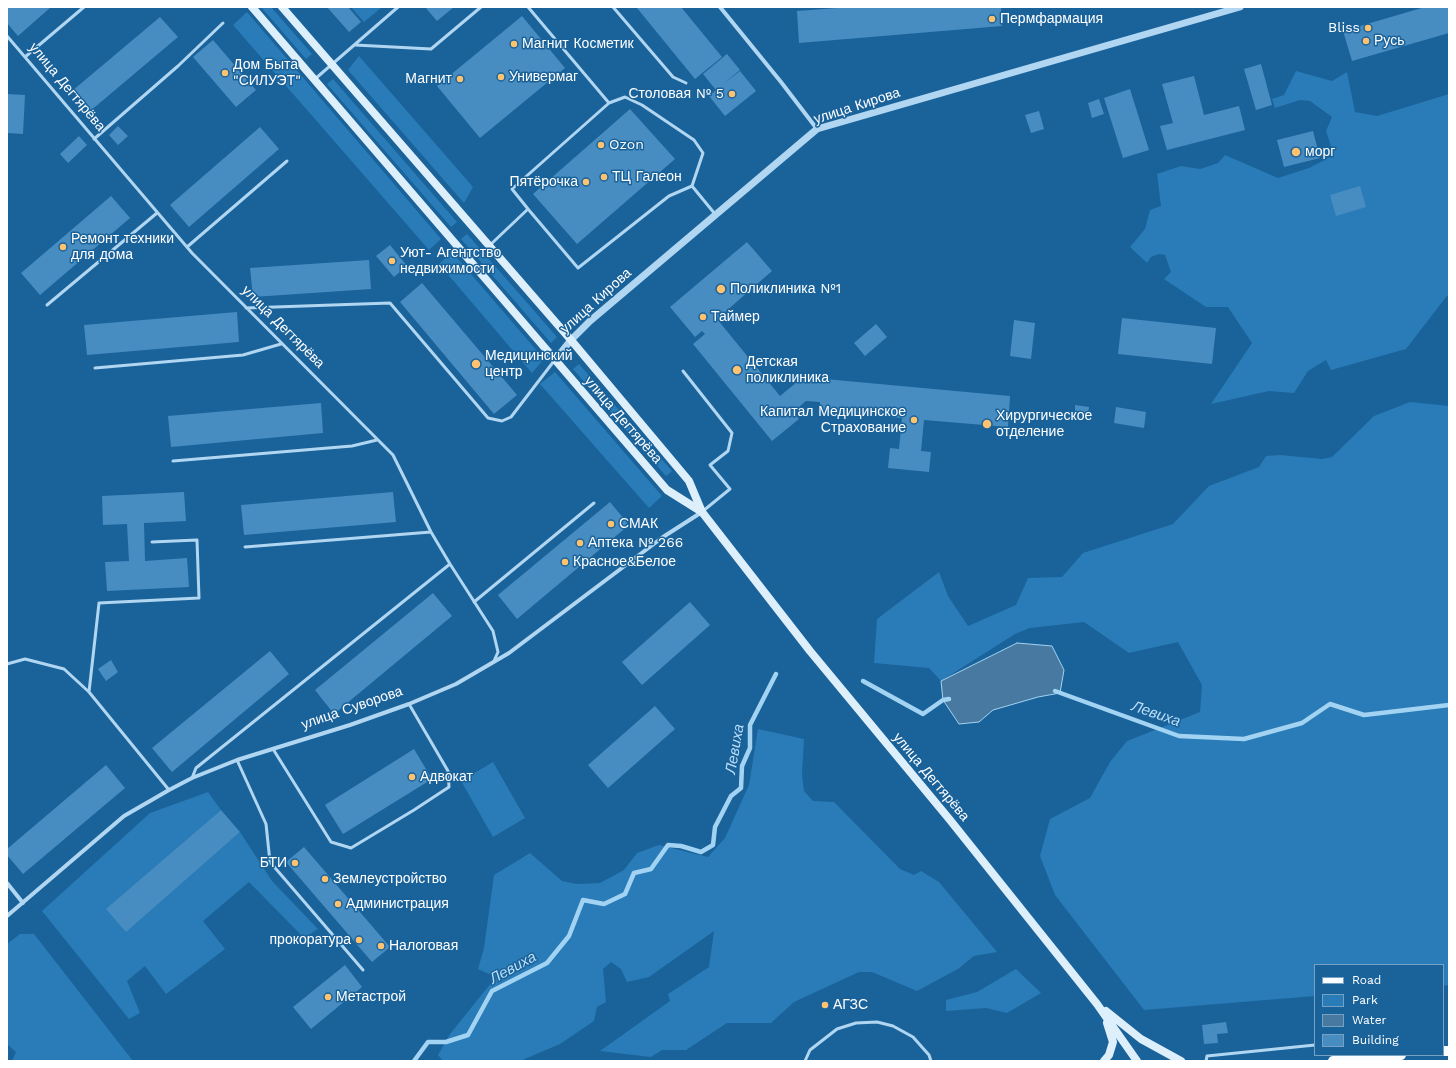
<!DOCTYPE html>
<html>
<head>
<meta charset="utf-8">
<style>
	body { margin:0 }
	#map { position:relative; width:1456px; height:1068px; overflow:hidden; background:#1a629a; font-family:"Work Sans",sans-serif }
	canvas { display:block }
	.frame { position:absolute; inset:0; border:8px solid #fff; pointer-events:none }
	.legend { position:absolute; left:1314px; top:964px; width:130px; height:92px; box-sizing:border-box; background:#1a629a; border:1px solid #76a1c2; margin:0; padding:5px 7px; list-style:none; font-size:12px; color:#fff }
	.legend li { display:flex; align-items:center; gap:8px; height:20px }
	.legend b { width:20px; border:1px solid #76a1c2 }
</style>
</head>
<body>
<div id="map">
<canvas width="1456" height="1068"></canvas>
<div class="frame"></div>
<ul class="legend">
<li><b style="height:5px;background:#fafdff"></b>Road</li>
<li><b style="height:11px;background:#297cb7"></b>Park</li>
<li><b style="height:11px;background:#487aa1"></b>Water</li>
<li><b style="height:11px;background:#478dc2"></b>Building</li>
</ul>
</div>
<script>
const ctx = document.querySelector('canvas').getContext('2d');
ctx.lineJoin = 'round';
function fillPath(path, color) { ctx.fillStyle = color; ctx.fill(path, 'evenodd'); }
const shape = rows => new Path2D(rows.map(r => 'M' + r).join(''));
function strokePath(path, color, width, dash) { ctx.strokeStyle = color; ctx.lineWidth = width; ctx.lineCap = dash ? 'butt' : 'round'; ctx.setLineDash(dash || []); ctx.stroke(path); }
function write(font, color, halo, rows, align = 'center') {
  ctx.font = font + ' "Work Sans",sans-serif'; ctx.lineWidth = 3; ctx.setLineDash([]); ctx.textBaseline = 'middle'; ctx.strokeStyle = halo; ctx.fillStyle = color; for (const [text, x, y, turn = 0] of rows) {
    ctx.save(); ctx.translate(x, y); ctx.rotate((+turn || 0) * Math.PI / 180); ctx.textAlign = isNaN(turn) ? turn : align; if (halo) ctx.strokeText(text, 0, 0); ctx.fillText(text, 0, 0); ctx.restore();
  }
}
const green = shape([
	[261,7,271,7,312,54,306,59],
	[351,7,382,7,364,22],
	[247,12,441,239,429,250,233,25],
	[359,56,473,187,464,203,348,70],
	[1296,71,1332,81,1347,72,1355,112,1377,116,1449,94,1449,295,1446,297,1406,349,1331,370,1326,360,1308,371,1294,393,1269,391,1211,404,1252,343,1228,307,1206,307,1164,279,1171,272,1165,255,1159,254,1151,257,1147,263,1130,247,1145,229,1150,210,1161,206,1157,174,1181,166,1200,169,1218,163,1225,155,1278,178,1309,168,1334,155,1326,131,1332,117,1310,101,1300,100,1275,108,1272,99,1284,95],
	[333,79,457,222,451,227,327,84],
	[467,234,557,337,551,343,461,239],
	[452,252,544,359,532,373,439,264],
	[579,364,672,471,666,476,573,369],
	[555,372,662,496,649,508,540,384],
	[1410,402,1449,406,1449,985,1443,986,1443,965,1315,965,1315,996,1144,1010,1055,895,1040,856,1050,819,1090,798,1110,762,1127,741,1200,712,1202,685,1178,642,1129,653,1084,622,1030,628,1015,634,941,681,929,668,874,663,877,619,939,572,948,596,968,626,1016,605,1028,578,1062,577,1083,553,1173,524,1209,486,1259,467,1266,456,1280,455,1322,459,1332,457,1374,416],
	[758,729,804,739,802,774,804,791,813,801,834,802,900,869,914,875,921,871,939,882,997,952,974,956,958,969,917,991,872,972,859,972,794,1002,771,1023,727,1023,686,1050,662,1050,651,1057,600,1051,670,1001,668,994,709,967,714,931,649,977,627,982,621,969,611,962,603,969,606,1002,597,1007,594,1021,560,1044,520,1061,443,1061,438,1055,450,1034,496,977,478,969,484,948,494,875,530,853,562,881,577,884,600,883,624,870,637,853,659,845,708,857,725,838,749,785],
	[493,762,525,818,493,837,461,781],
	[208,792,221,810,107,909,126,931,240,832,272,881,318,929,304,938,249,882,203,921,225,949,166,994,145,966,127,981,140,1013,129,1019,42,911,150,813],
	[20,934,34,934,133,1061,12,1061,16,1052,7,1044,7,944],
	[1016,969,1041,993,1007,1013,986,1008,946,1011,946,1000,977,992]
]);
const water = shape([
	[1017,643,1052,646,1064,670,1060,693,1038,697,993,710,979,722,959,724,943,700,941,681,1017,643]
]);
const stream = shape([
	[863,681,923,714,943,700,949,699],
	[1055,691,1179,736,1244,739,1302,723,1330,704,1364,715,1449,705],
	[414,1061,428,1042,446,1042,468,1035,492,991,547,963,569,936,583,900,604,904,625,894,634,873,651,869,668,845,681,846,701,852,713,845,715,827,731,796,741,788,742,766,750,748,750,725,776,674]
]);
const building = shape([
	[7,7,51,7,18,36,7,23],
	[327,7,348,7,361,22,349,32],
	[425,7,454,7,437,21],
	[638,7,681,7,722,57,695,79,637,8],
	[850,7,1001,7,1002,26,799,43,797,11],
	[1425,7,1449,7,1449,33,1352,61,1343,31],
	[522,16,565,68,480,138,437,86],
	[160,17,178,37,89,112,72,91],
	[213,40,256,90,236,107,193,57],
	[727,54,740,70,723,84,740,71,756,91,725,116,709,96,716,90,703,74],
	[1261,64,1272,105,1256,110,1244,69],
	[1194,76,1204,115,1239,106,1245,130,1167,150,1160,126,1173,123,1162,84],
	[1130,89,1149,150,1123,158,1104,98],
	[7,94,25,95,23,134,7,133],
	[1099,99,1104,114,1092,118,1088,103],
	[630,109,675,159,577,244,533,194],
	[1039,111,1044,129,1031,133,1025,115],
	[118,126,128,136,118,145,109,135],
	[260,127,279,149,189,227,170,205],
	[1313,131,1320,158,1284,167,1277,140],
	[79,136,87,145,68,163,60,154],
	[1360,186,1366,207,1336,216,1330,195],
	[111,196,130,218,40,295,21,273],
	[747,242,772,271,717,319,780,396,803,377,1010,396,1008,427,924,420,921,451,931,452,929,472,888,468,890,448,899,449,902,418,819,411,820,402,806,401,793,412,799,419,772,441,693,344,705,334,702,331,695,337,670,307],
	[390,245,407,266,394,277,376,256],
	[369,260,371,289,253,297,250,268],
	[422,283,517,395,494,414,400,302],
	[237,312,239,342,87,355,84,325],
	[1122,318,1216,328,1212,364,1118,354],
	[1014,320,1035,323,1031,359,1010,356],
	[876,324,887,337,865,356,854,343],
	[321,403,323,433,171,447,168,416],
	[1075,405,1089,407,1088,414,1075,413],
	[1116,407,1146,412,1144,428,1114,423],
	[184,492,186,521,144,523,145,561,187,558,189,587,107,591,105,562,129,561,127,524,103,525,102,496],
	[393,492,396,522,244,535,241,505],
	[610,502,629,525,517,619,498,595],
	[433,593,452,616,334,714,315,690],
	[690,602,710,625,642,685,622,662],
	[270,651,289,674,172,772,152,748],
	[111,660,118,672,106,681,98,669],
	[655,706,675,729,608,788,588,765],
	[414,749,432,779,343,834,325,805],
	[106,765,125,788,23,874,7,855,7,849],
	[221,810,240,832,126,932,106,909],
	[304,847,390,947,372,962,286,862],
	[345,965,362,987,311,1029,293,1007],
	[1226,1022,1228,1033,1217,1034,1218,1043,1204,1044,1202,1025]
]);
const service = shape([
	[613,7,673,77,686,83],
	[7,36,192,253,393,455,431,532,450,564,493,631,498,652,494,661],
	[355,45,431,49,481,7],
	[25,57,84,7],
	[315,79,398,7],
	[94,139,178,66,223,23],
	[692,186,715,214],
	[528,209,512,189,609,103,528,7],
	[489,246,528,209,578,268,669,196,692,186,703,153,694,140,642,105,625,97,609,103],
	[187,247,287,161],
	[47,305,157,213],
	[246,308,390,303,488,418,502,421,511,417,554,361],
	[95,368,243,355,281,344],
	[683,371,732,433,728,451,710,465,730,489,703,511],
	[173,461,352,446,377,440],
	[245,547,431,532],
	[474,602,594,503],
	[7,664,25,659,64,669,89,692,169,790],
	[89,692,99,603,199,598,197,540,152,542],
	[273,749,331,842,351,848,414,810,449,787,448,771,409,704],
	[237,760,266,824,270,862,363,970],
	[192,778,196,768,450,564],
	[805,1061,810,1050,837,1029,856,1023,877,1022,893,1026,913,1037,929,1055,931,1061],
	[1206,1061,1207,1056,1315,1045]
]);
const minor = shape([
	[720,7,781,82,817,129],
	[7,883,23,903],
	[7,916,124,816,169,790,192,778,237,760,350,725,409,704,456,684,509,653,663,537,702,512]
]);
const tertiary = shape([
	[555,360,571,340,590,321,817,129,1240,7]
]);
const secondary = shape([
	[252,7,667,490,702,512],
	[282,7,571,340,689,481,702,512,810,651,950,820,1097,1004,1137,1061],
	[1106,1011,1141,1039,1181,1061],
	[1104,1061,1109,1055,1113,1042,1107,1023]
]);
const primary = shape([
	[1443,1051,1449,1051],
	[1333,1061,1401,1055]
]);
const markers = [
	[992,19,4,"#ffc370"],
	[1368,28,4,"#ffc370"],
	[1366,41,4,"#ffc370"],
	[514,44,4,"#ffc370"],
	[225,73,4,"#ffc370"],
	[501,77,4,"#ffc370"],
	[460,79,4,"#ffc370"],
	[732,94,4,"#ffc370"],
	[601,145,4,"#ffc370"],
	[1296,152,5,"#ffc370"],
	[604,177,4,"#ffc370"],
	[586,182,4,"#ffc370"],
	[63,247,4,"#ffc370"],
	[392,261,4,"#ffc370"],
	[721,289,5,"#ffc370"],
	[703,317,4,"#ffc370"],
	[476,364,5,"#ffc370"],
	[737,370,5,"#ffc370"],
	[914,420,4,"#ffc370"],
	[987,424,5,"#ffc370"],
	[611,524,4,"#ffc370"],
	[580,543,4,"#ffc370"],
	[565,562,4,"#ffc370"],
	[412,777,4,"#ffc370"],
	[295,863,4,"#ffc370"],
	[325,879,4,"#ffc370"],
	[338,904,4,"#ffc370"],
	[359,940,4,"#ffc370"],
	[381,946,4,"#ffc370"],
	[328,997,4,"#ffc370"],
	[825,1005,4,"#ffc370"]
];
const poiNames = [
	["Пермфармация",1000,19],
	["Bliss",1360,28,"right"],
	["Русь",1374,41],
	["Магнит Косметик",522,44],
	["Дом Быта",233,65],
	["\"СИЛУЭТ\"",233,81],
	["Универмаг",509,77],
	["Магнит",452,79,"right"],
	["Столовая № 5",724,94,"right"],
	["Ozon",609,145],
	["морг",1305,152],
	["ТЦ Галеон",612,177],
	["Пятёрочка",578,182,"right"],
	["Ремонт техники",71,239],
	["для дома",71,255],
	["Уют- Агентство",400,253],
	["недвижимости",400,269],
	["Поликлиника №1",730,289],
	["Таймер",711,317],
	["Медицинский",485,356],
	["центр",485,372],
	["Детская",746,362],
	["поликлиника",746,378],
	["Капитал Медицинское",906,412,"right"],
	["Страхование",906,428,"right"],
	["Хирургическое",996,416],
	["отделение",996,432],
	["СМАК",619,524],
	["Аптека № 266",588,543],
	["Красное&Белое",573,562],
	["Адвокат",420,777],
	["БТИ",287,863,"right"],
	["Землеустройство",333,879],
	["Администрация",346,904],
	["прокоратура",351,940,"right"],
	["Налоговая",389,946],
	["Метастрой",336,997],
	["АГЗС",833,1005]
];
const streetNames = [
	["улица Дегтярёва",67,87,50],
	["улица Кирова",857,106,-18],
	["улица Кирова",596,301,-42],
	["улица Дегтярёва",283,327,45],
	["улица Дегтярёва",623,420,49],
	["улица Суворова",352,708,-19],
	["улица Дегтярёва",931,777,50]
];
const waterNames = [
	["Левиха",1156,714,19],
	["Левиха",735,749,-80],
	["Левиха",513,968,-29]
];
fillPath(green, '#297cb7');
fillPath(water, '#487aa1');
strokePath(water, '#a3d3f3', 1);
strokePath(stream, '#a3d3f3', 4.5);
fillPath(building, '#478dc2');
strokePath(service, '#b0d6f1', 3);
strokePath(minor, '#b0d6f1', 4);
strokePath(tertiary, '#b0d6f1', 7);
strokePath(secondary, '#deeffc', 8);
strokePath(primary, '#fafdff', 10);
for (const [x, y, r, color] of markers) { const dot = new Path2D(); dot.arc(x, y, r, 0, 2 * Math.PI); ctx.fillStyle = color; ctx.fill(dot); strokePath(dot, '#1a629a', 1.5); }
write('14px', '#fff', '#1a629a', poiNames, 'left');
write('14px', '#fff', '#1a629a', streetNames);
write('italic 15px', '#bcdff8', '#1a629a', waterNames);
</script>
</body>
</html>
